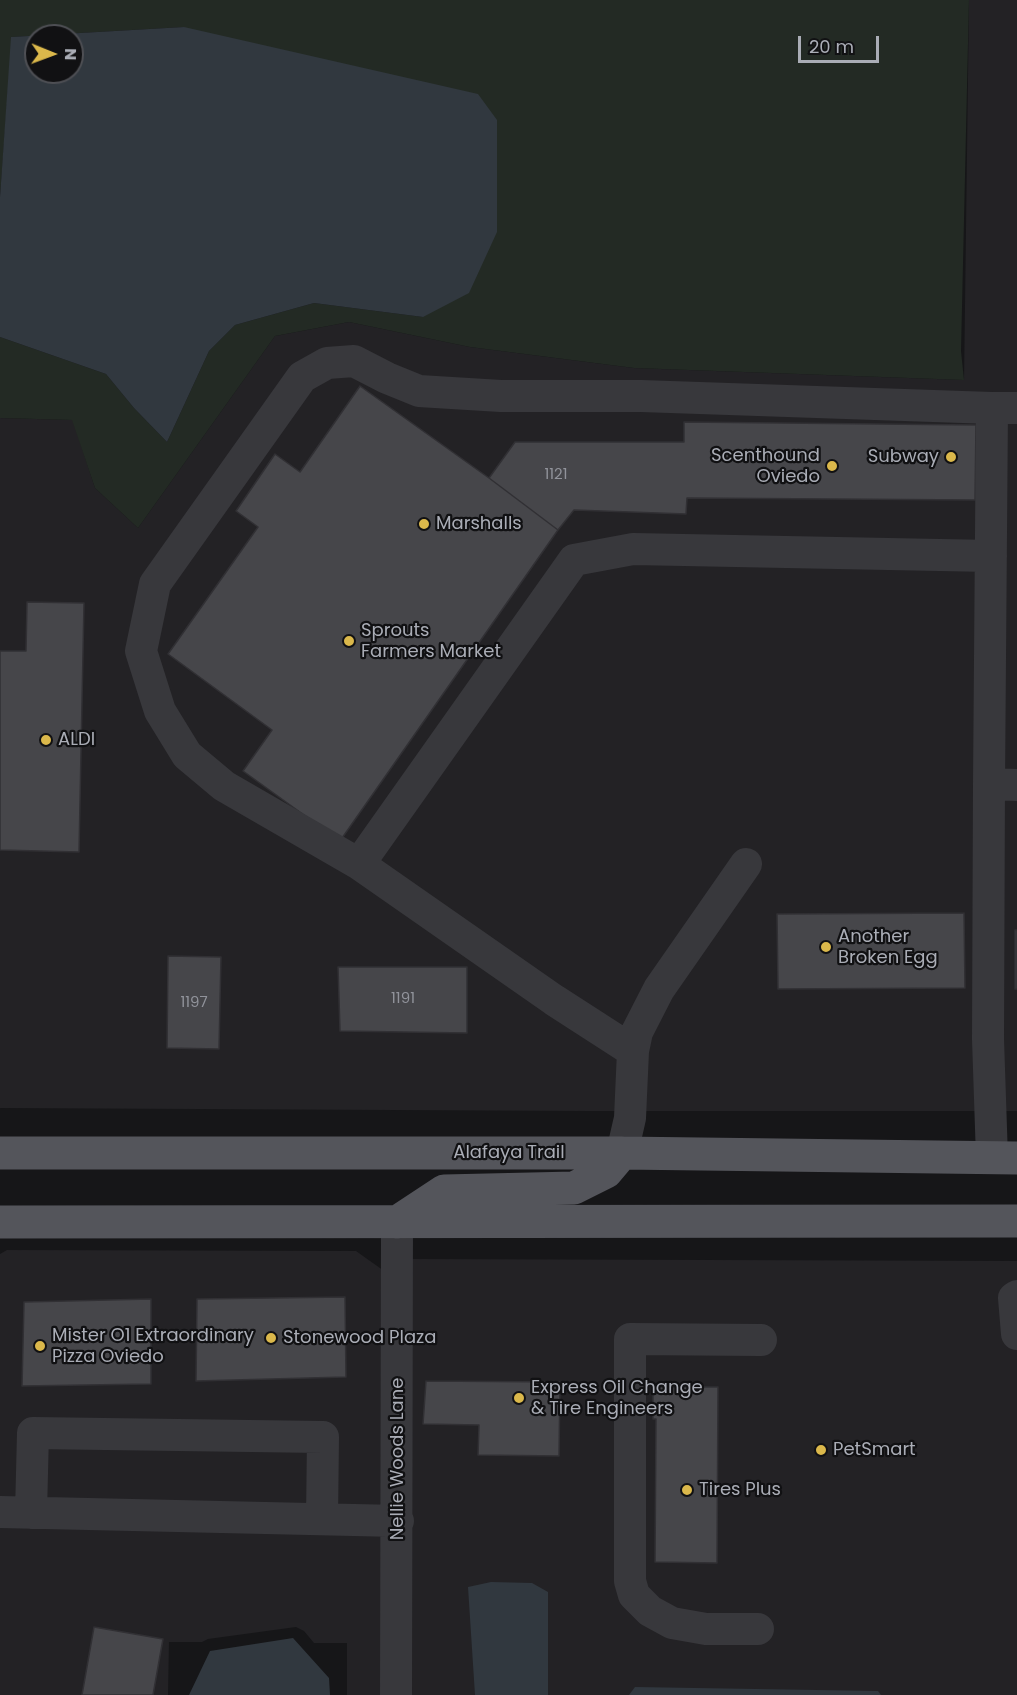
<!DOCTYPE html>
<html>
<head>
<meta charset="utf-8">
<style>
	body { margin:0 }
	#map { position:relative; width:1017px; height:1695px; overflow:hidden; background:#161618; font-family:Poppins,sans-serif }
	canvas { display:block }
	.north { position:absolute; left:24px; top:24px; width:60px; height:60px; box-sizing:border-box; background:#111113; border:2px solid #4e4f54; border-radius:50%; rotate:91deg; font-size:16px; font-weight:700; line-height:24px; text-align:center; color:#aaadb6 }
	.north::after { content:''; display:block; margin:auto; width:21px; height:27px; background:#dbb84b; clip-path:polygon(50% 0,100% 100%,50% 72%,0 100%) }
	.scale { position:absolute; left:798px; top:36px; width:81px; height:27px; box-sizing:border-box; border:3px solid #aaadb6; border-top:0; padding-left:8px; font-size:18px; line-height:21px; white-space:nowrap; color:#aaadb6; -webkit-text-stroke:4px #111113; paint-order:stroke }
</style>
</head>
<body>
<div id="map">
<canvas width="1017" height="1695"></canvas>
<div class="north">N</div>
<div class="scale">20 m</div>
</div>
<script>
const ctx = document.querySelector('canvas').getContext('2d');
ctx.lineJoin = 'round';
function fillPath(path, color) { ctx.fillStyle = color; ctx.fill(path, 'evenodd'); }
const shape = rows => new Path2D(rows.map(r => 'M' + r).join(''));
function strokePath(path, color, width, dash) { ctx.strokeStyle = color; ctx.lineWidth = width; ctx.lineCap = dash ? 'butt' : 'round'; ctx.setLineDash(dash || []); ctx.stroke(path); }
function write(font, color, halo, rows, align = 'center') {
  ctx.font = font + ' Poppins,sans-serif'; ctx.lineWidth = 4.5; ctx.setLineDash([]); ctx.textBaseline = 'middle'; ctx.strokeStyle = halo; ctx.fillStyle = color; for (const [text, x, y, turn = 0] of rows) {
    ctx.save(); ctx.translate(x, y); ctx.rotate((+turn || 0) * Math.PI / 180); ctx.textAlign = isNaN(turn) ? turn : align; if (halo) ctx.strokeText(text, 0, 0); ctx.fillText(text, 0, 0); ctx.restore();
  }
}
const built = shape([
	[969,0,1017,0,1017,1111,586,1111,0,1108,0,418,73,420,95,488,138,528,275,336,349,322,470,347,634,368,964,380],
	[7,1250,356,1251,387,1273,382,1695,347,1695,347,1643,314,1643,304,1631,296,1627,208,1639,202,1642,169,1642,168,1695,0,1695,0,1254],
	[409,1259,1017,1261,1017,1695,412,1695]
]);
const green = shape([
	[0,0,969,0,961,351,964,380,634,368,470,347,349,322,275,336,138,528,95,488,72,420,0,418,0,337,106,374,134,408,167,442,209,351,235,325,314,303,423,317,184,27,12,37,0,197]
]);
const water = shape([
	[184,27,478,94,497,120,497,232,469,293,423,317,314,303,235,325,209,351,167,442,134,408,106,374,0,337,0,197,11,37],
	[36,36,72,36,72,72,36,72],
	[491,1582,532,1583,548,1592,548,1695,475,1695,468,1587],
	[293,1638,329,1678,330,1695,189,1695,210,1651],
	[635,1687,878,1691,881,1695,629,1695]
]);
const building = shape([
	[360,386,489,478,558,530,340,841,243,771,272,730,168,654,258,527,236,511,275,454,300,472,360,386],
	[684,422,976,425,975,500,687,498,686,514,574,510,558,530,489,478,515,442,684,442,684,422],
	[27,602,84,603,79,852,0,850,0,651,26,651,27,602],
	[964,913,965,988,778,989,777,914,964,913],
	[1015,930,1017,930,1017,989,1015,989,1015,930],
	[168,956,221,957,219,1049,167,1048,168,956],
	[338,967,467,967,467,1033,340,1031,338,967],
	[345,1297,346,1377,196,1381,197,1299,345,1297],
	[151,1299,151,1384,22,1386,24,1302,151,1299],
	[426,1381,560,1382,559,1456,478,1455,479,1425,423,1424,426,1381],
	[653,1387,718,1387,717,1563,655,1562,656,1419,653,1419,653,1387],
	[94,1627,163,1639,153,1695,82,1695,94,1627]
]);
const minor = shape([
	[989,784,992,408,1017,408],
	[359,864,224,786,187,755,160,711,141,651,155,584,302,377,327,363,354,361,387,378,419,391,501,396,641,396,992,408],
	[746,864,659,989,637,1032,633,1051,554,1000,359,864,574,560,633,549,991,556],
	[622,1153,630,1118,633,1051],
	[992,1158,988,1039,989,784,1017,785],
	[1017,1296,1014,1298,1017,1334],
	[0,1512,398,1521],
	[31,1513,33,1433,323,1437,322,1519],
	[758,1629,706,1629,672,1623,650,1611,634,1595,630,1581,630,1339,761,1340],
	[396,1695,397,1222]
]);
const major = shape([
	[0,1153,622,1153,1017,1158],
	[0,1222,1017,1221],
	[397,1222,444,1191,574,1188,606,1172,622,1153]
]);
const markers = [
	[951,457,6,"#dbb84b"],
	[832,466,6,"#dbb84b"],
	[424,524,6,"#dbb84b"],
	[349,641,6,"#dbb84b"],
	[46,740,6,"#dbb84b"],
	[826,947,6,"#dbb84b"],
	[271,1338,6,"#dbb84b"],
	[40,1346,6,"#dbb84b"],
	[519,1398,6,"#dbb84b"],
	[821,1450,6,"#dbb84b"],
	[687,1490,6,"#dbb84b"]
];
const numberNames = [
	["1121",556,475],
	["1191",403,999],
	["1197",194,1003]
];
const poiNames = [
	["Scenthound",820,456,"right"],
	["Oviedo",820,477,"right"],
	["Subway",939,457,"right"],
	["Marshalls",436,524],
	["Sprouts",361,631],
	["Farmers Market",361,652],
	["ALDI",58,740],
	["Another",838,937],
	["Broken Egg",838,958],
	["Mister O1 Extraordinary",52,1336],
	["Pizza Oviedo",52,1357],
	["Stonewood Plaza",283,1338],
	["Express Oil Change",531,1388],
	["& Tire Engineers",531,1409],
	["PetSmart",833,1450],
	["Tires Plus",699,1490]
];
const streetNames = [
	["Alafaya Trail",509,1153],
	["Nellie Woods Lane",398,1459,-90]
];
fillPath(built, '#232225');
fillPath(green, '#232a24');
fillPath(water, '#31383f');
fillPath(building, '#46464a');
strokePath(building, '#313034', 1.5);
strokePath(minor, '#38383c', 32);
strokePath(major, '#54555b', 33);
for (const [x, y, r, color] of markers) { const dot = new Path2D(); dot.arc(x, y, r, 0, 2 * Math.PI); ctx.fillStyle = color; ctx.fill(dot); strokePath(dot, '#111113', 2); }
write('15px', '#91939b', null, numberNames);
write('18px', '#aaadb6', '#111113', poiNames, 'left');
write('18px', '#aaadb6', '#111113', streetNames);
</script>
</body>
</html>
